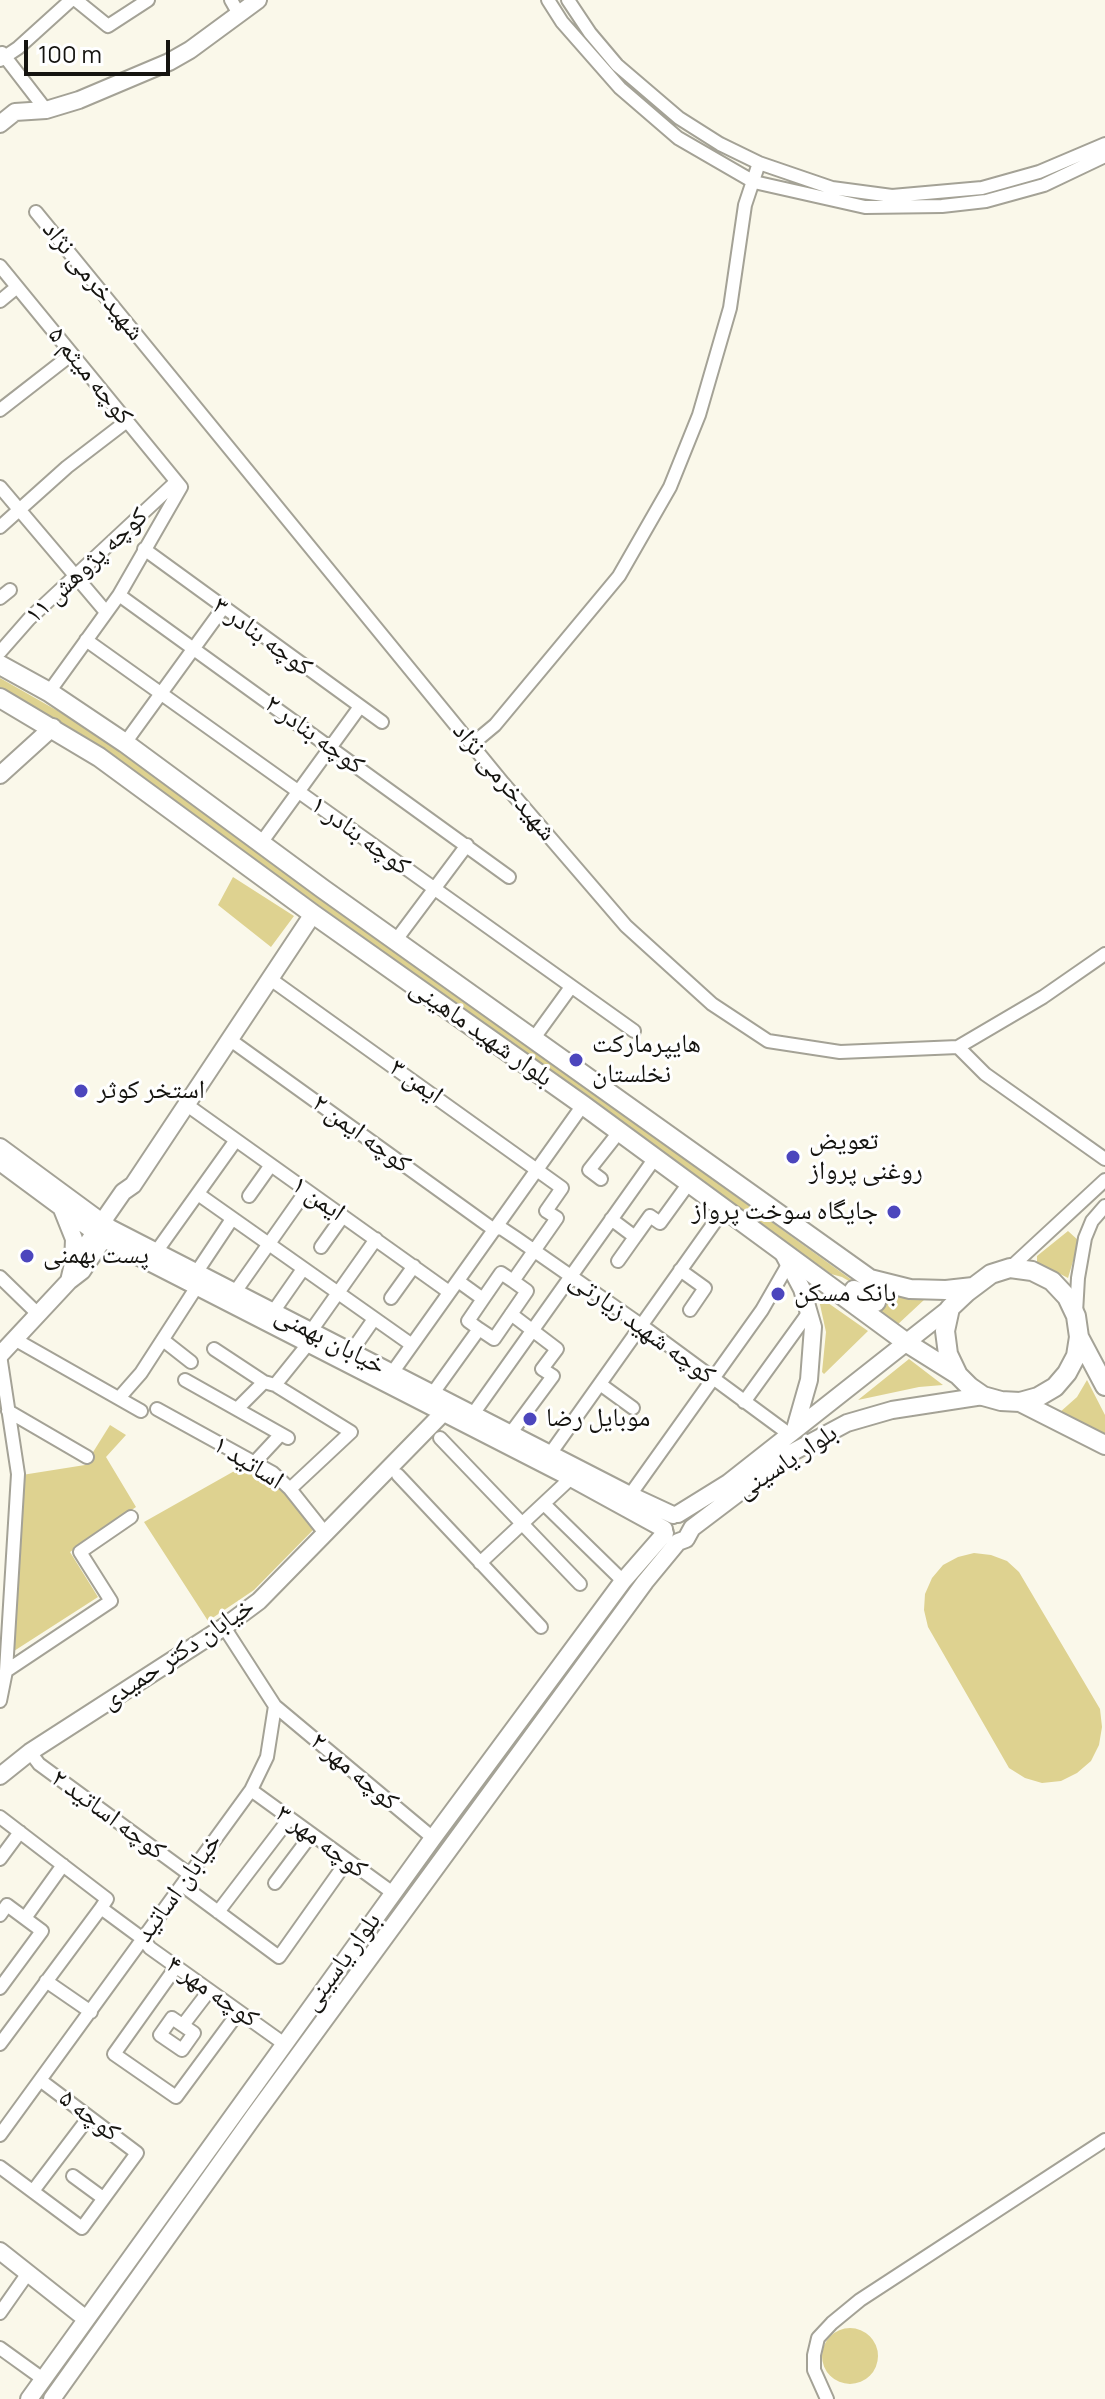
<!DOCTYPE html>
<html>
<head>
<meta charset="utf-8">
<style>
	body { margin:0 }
	#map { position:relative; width:1105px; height:2399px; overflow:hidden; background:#faf8ea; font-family:Manrope,sans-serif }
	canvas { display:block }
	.scale { position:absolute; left:24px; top:40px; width:146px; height:36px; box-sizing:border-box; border:4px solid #151410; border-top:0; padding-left:10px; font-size:24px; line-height:28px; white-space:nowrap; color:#151410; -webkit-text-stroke:6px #fff; paint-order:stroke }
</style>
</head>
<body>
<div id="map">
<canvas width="1105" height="2399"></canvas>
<div class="scale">100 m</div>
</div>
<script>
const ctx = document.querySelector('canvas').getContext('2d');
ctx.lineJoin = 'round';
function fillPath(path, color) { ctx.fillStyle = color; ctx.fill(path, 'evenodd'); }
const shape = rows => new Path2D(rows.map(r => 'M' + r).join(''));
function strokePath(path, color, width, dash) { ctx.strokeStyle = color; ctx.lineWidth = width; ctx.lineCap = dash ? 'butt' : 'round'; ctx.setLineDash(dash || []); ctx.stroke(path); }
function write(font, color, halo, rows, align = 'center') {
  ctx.font = font + ' Manrope,"Noto Naskh Arabic",sans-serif'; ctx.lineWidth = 6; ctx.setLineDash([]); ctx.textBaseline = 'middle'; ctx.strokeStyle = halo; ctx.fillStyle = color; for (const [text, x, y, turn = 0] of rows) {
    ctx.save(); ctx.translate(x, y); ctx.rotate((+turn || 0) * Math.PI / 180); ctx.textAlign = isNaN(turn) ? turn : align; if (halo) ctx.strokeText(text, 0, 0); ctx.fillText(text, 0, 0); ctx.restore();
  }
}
const green = shape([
	[0,678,86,727,874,1296,842,1277,831,1274,81,734,0,687],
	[233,877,294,916,271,947,218,905],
	[1068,1231,1079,1241,1068,1278,1037,1262,1037,1256],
	[885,1293,925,1299,896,1326,873,1309],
	[821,1298,868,1331,824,1374,822,1372,826,1332,819,1300],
	[909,1359,943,1385,919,1387,858,1400],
	[1087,1380,1105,1415,1105,1435,1059,1413,1077,1397],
	[110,1425,126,1435,106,1457,136,1507,70,1552,98,1597,14,1651,22,1475,85,1465],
	[245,1465,275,1482,314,1529,254,1590,208,1621,144,1522],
	[974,1553,991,1555,1007,1561,1019,1572,1100,1709,1102,1727,1099,1745,1091,1761,1077,1773,1061,1781,1042,1783,1025,1778,1009,1768,928,1627,924,1610,925,1594,932,1578,943,1565,958,1557],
	'822 2356a28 28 0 1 1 56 0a28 28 0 1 1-56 0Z'
]);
const street = shape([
	[76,0,108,26,148,0],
	[231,0,239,14],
	[548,0,562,22,620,88,678,138,754,182,865,207,942,206,986,201,1044,185,1105,156],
	[568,0,590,33,617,65,679,118,720,144,759,163,832,188,892,196,982,188,1039,172,1105,144],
	[2,53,46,110],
	[0,60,18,48,71,0],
	[36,212,503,783,626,926,712,1004,768,1041,840,1052,958,1047,1043,997,1105,954],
	[0,266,181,487,119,595,49,692],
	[0,301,17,287],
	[0,410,72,354],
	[0,487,106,612],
	[0,527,67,467,127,421],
	[144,549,382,722],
	[119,595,509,877],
	[0,598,10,590],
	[86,640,634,1031],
	[0,652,29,619,176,482],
	[125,743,223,608],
	[471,745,495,725,619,576,670,487,699,415,730,308,745,205,759,163],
	[261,843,359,708],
	[396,940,467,845],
	[269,978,562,1188,546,1211,557,1218,513,1281,527,1291,494,1339,479,1329,433,1393],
	[534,1038,571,987],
	[229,1039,493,1229],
	[958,1047,985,1074,1105,1159],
	[187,1105,449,1292],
	[601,1179,589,1170,619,1132],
	[198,1194,412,1345],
	[249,1196,271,1165],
	[611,1219,635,1237,618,1261],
	[493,1229,501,1228,516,1238,641,1325,789,1434],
	[635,1237,650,1216,660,1223,689,1183],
	[321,1247,343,1216],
	[156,1252,236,1140],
	[1010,1268,1105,1180],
	[680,1270,705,1288,690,1310],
	[196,1273,232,1219],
	[0,1277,39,1315],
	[458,1281,483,1299],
	[235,1292,306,1191],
	[391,1298,414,1266],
	[273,1312,303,1269],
	[1076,1313,1078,1278,1085,1238,1092,1221,1105,1206],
	[479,1329,468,1321,483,1299,501,1273,513,1281],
	[311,1331,376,1239],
	[16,1340,141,1411],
	[163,1340,191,1362],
	[214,1349,264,1382,275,1385,351,1432,290,1489],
	[351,1352,374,1319],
	[0,1355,18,1474,6,1671,0,1701],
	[392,1373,583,1105],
	[185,1380,288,1438],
	[600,1384,633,1408],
	[275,1385,308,1344],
	[119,1398,141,1373,196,1288],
	[744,1402,809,1312],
	[157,1409,273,1473,290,1489,325,1533],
	[237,1409,264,1382],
	[8,1411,87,1457],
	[473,1414,655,1158],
	[510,1434,553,1376,542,1369,557,1349,511,1314],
	[440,1438,580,1584],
	[550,1454,724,1209],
	[254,1463,281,1434],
	[398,1475,541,1627],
	[630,1495,762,1310,789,1263],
	[544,1504,623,1581],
	[480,1563,571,1478],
	[6,1671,111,1601,80,1552,131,1517],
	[275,1706,433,1838],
	[30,1752,39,1764,189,1874],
	[251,1790,393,1893],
	[0,1817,107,1899,101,1908,143,1939,150,1948,283,2043],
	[0,1859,20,1832],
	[275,1883,311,1835],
	[182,1885,279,1957,347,1861],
	[218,1912,289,1819],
	[0,1915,7,1905,42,1931,0,1988],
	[25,1918,63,1865],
	[176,1967,114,2054,176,2097,238,2013],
	[46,1981,91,2012],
	[172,2018,194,2033,182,2050,160,2035,172,2018],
	[183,2025,209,1991],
	[0,2044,101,1908],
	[0,2135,251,1790,267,1757,275,1706,224,1627],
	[0,2167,82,2228,137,2153,40,2080],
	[73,2176,103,2198],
	[33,2191,89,2117],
	[0,2313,28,2273],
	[0,2348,43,2379],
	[827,2399,814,2370,814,2355,818,2338,832,2323,860,2300,1105,2140]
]);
const secondary = shape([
	[0,124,15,112,46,110,79,100,169,62,190,50,258,0],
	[0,775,53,727],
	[0,1147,110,1228,630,1495,673,1515],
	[0,1162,104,1239,571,1478,664,1529],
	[62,1209,74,1239,73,1264],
	[783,1253,802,1289,813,1327,809,1380,795,1429],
	[69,1281,73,1264,123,1192,133,1185,313,914],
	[0,1355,69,1281,82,1271,108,1232],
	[678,1514,728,1483,950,1308],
	[0,1776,30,1752,224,1627,259,1601,443,1413],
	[0,2251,86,2319],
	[29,2399,433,1838,623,1581,665,1533],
	[52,2399,254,2116,645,1582,678,1542,686,1539,692,1528,791,1453,847,1423,892,1410,983,1396]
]);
const primary = shape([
	[0,665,49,692,125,743,323,889,870,1279,910,1289,946,1290,973,1287],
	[0,698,99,757,313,914,583,1105,907,1343,958,1375],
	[1010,1268,1032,1271,1052,1281,1067,1297,1076,1316,1079,1337,1076,1356,1067,1373,1055,1387,1038,1397,1020,1402,1001,1401,983,1396,970,1387,958,1375,948,1354,945,1331,950,1308,967,1292,991,1274,1010,1268],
	[854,1290,876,1302,878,1296,870,1279],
	[1079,1337,1105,1386],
	[1020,1402,1105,1445]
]);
const markers = [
	[576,1060,8,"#4c46bd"],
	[81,1091,8,"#4c46bd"],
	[793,1157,8,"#4c46bd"],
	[894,1212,8,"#4c46bd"],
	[27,1256,8,"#4c46bd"],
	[778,1294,8,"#4c46bd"],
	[530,1419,8,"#4c46bd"]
];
const streetNames = [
	["شهیدخرمی نژاد",93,281,51],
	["کوچه میثم ۵",90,376,51],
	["کوچه پژوهش ۱۱",87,566,-43],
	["کوچه بنادر ۳",262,637,36],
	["کوچه بنادر ۲",314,735,36],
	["شهیدخرمی نژاد",504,782,50],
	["کوچه بنادر ۱",360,836,36],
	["بلوار شهید ماهینی",481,1033,35],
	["ایمن ۳",416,1082,35],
	["کوچه ایمن ۲",361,1134,36],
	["ایمن ۱",318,1199,35],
	["کوچه شهید زیارتی",642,1328,36],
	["خیابان بهمنی",330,1341,27],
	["بلوار یاسینی",787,1462,-33],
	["اساتید ۱",248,1463,32],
	["خیابان دکتر حمیدی",178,1654,-34],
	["کوچه مهر ۲",354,1772,40],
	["کوچه اساتید ۲",108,1815,36],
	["کوچه مهر ۳",321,1842,36],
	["خیابان اساتید",179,1888,-54],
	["بلوار یاسینی",342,1962,-54],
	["کوچه مهر ۴",212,1992,35],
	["کوچه ۵",89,2116,37]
];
const poiNames = [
	["هایپرمارکت",592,1045],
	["نخلستان",592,1075],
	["استخر کوثر",97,1091],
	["تعویض",809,1142],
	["روغنی پرواز",809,1172],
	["جایگاه سوخت پرواز",878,1212,"right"],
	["پست بهمنی",43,1256],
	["بانک مسکن",794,1294],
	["موبایل رضا",546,1419]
];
fillPath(green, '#ded290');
strokePath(street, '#a4a296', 16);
strokePath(secondary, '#a4a296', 20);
strokePath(primary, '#a4a296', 22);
strokePath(street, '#fff', 12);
strokePath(secondary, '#fff', 16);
strokePath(primary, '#fff', 18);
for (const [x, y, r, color] of markers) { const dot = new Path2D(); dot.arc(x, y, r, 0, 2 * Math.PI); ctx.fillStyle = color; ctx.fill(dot); strokePath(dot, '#fff', 3); }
write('26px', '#151410', '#fff', streetNames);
write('26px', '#151410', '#fff', poiNames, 'left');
</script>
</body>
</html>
